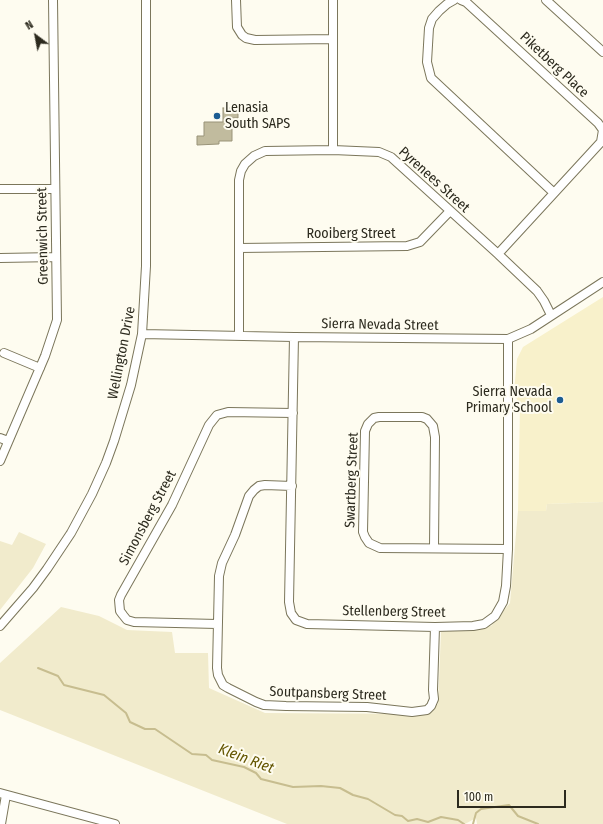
<!DOCTYPE html>
<html>
<head>
<meta charset="utf-8">
<style>
	body { margin:0 }
	#map { position:relative; width:603px; height:824px; overflow:hidden; background:#fefcf0; font-family:"Fira Sans Condensed",sans-serif }
	canvas { display:block }
	.north { position:absolute; left:16px; top:16px; width:40px; height:40px; -webkit-text-stroke:3px #fefcf0; paint-order:stroke; rotate:328deg; font-size:11px; font-weight:700; line-height:16px; text-align:center; color:#2c2a1e }
	.north::after { content:''; display:block; margin:auto; width:14px; height:18px; background:#2c2a1e; clip-path:polygon(50% 0,100% 100%,50% 72%,0 100%) }
	.scale { position:absolute; left:457px; top:790px; width:109px; height:18px; box-sizing:border-box; border:2px solid #2c2a1e; border-top:0; padding-left:5px; font-size:12px; line-height:14px; white-space:nowrap; color:#2c2a1e; -webkit-text-stroke:3px #fefcf0; paint-order:stroke }
</style>
</head>
<body>
<div id="map">
<canvas width="603" height="824"></canvas>
<div class="north">N</div>
<div class="scale">100 m</div>
</div>
<script>
const ctx = document.querySelector('canvas').getContext('2d');
ctx.lineJoin = 'round';
function fillPath(path, color) { ctx.fillStyle = color; ctx.fill(path, 'evenodd'); }
const shape = rows => new Path2D(rows.map(r => 'M' + r).join(''));
function strokePath(path, color, width, dash) { ctx.strokeStyle = color; ctx.lineWidth = width; ctx.lineCap = dash ? 'butt' : 'round'; ctx.setLineDash(dash || []); ctx.stroke(path); }
function write(font, color, halo, rows, align = 'center') {
  ctx.font = font + ' "Fira Sans Condensed",sans-serif'; ctx.lineWidth = 4; ctx.setLineDash([]); ctx.textBaseline = 'middle'; ctx.strokeStyle = halo; ctx.fillStyle = color; for (const [text, x, y, turn = 0] of rows) {
    ctx.save(); ctx.translate(x, y); ctx.rotate((+turn || 0) * Math.PI / 180); ctx.textAlign = isNaN(turn) ? turn : align; if (halo) ctx.strokeText(text, 0, 0); ctx.fillText(text, 0, 0); ctx.restore();
  }
}
const built = shape([
	[603,297,603,502,547,504,546,511,518,511,520,407,514,392,517,359,523,347]
]);
const green = shape([
	[603,502,603,824,477,824,476,818,465,824,287,824,0,710,0,663,61,607,99,616,127,630,172,632,175,653,208,653,209,688,265,713,427,714,438,704,441,632,491,626,510,603,518,511,546,511,547,504],
	[19,532,46,544,33,568,0,610,0,541,12,545]
]);
const stream = shape([
	[38,668,58,676,64,685,104,695,126,713,130,722,145,729,155,729,192,754,206,755,212,760,244,767,256,773,261,779,293,787,321,786,340,788,353,795,368,799,395,815,402,816,408,821,417,819,428,822,441,817,458,820,464,824],
	[473,824,476,813,481,809,509,805,518,816,538,824]
]);
const building = shape([
	[223,108,238,108,238,118,232,118,232,141,219,141,219,144,197,145,197,136,204,136,204,122,223,122,223,108]
]);
const minor = shape([
	[236,0,237,27,242,35,246,38,255,40,333,39],
	[454,0,447,4,439,11,432,19,429,28,427,62,431,78,554,193],
	[461,0,466,2,598,123,603,130,601,142,498,254],
	[546,0,603,52],
	[333,150,333,0],
	[0,189,55,189],
	[239,248,407,246,420,242,450,211],
	[0,258,56,257],
	[142,334,294,337,508,339,531,329,603,282],
	[239,335,239,180,241,171,245,164,254,156,265,151,333,150,379,152,391,157,498,254,537,291,544,301,551,315],
	[294,337,289,602,291,613,296,620,307,624,435,627,473,626,484,624,495,616,503,602,506,586,508,549,508,339],
	[4,353,40,368],
	[0,438,8,441],
	[0,461,45,356,57,320,53,0],
	[292,486,265,485,259,486,254,490,249,496,235,535,222,563,219,576,217,668,218,675,223,685,228,688,256,702,264,705,286,706,367,707,412,712,427,710,431,706,434,699,433,690,435,627],
	[434,547,435,437,433,426,427,419,422,417,379,417,374,418,368,424,365,431,363,532,365,537,369,543,380,548,508,549],
	[217,624,134,622,127,620,123,615,120,611,119,600,121,595,172,505,209,425,217,415,228,412,293,413],
	[0,626,33,588,47,569,71,533,92,494,106,463,114,441,131,385,142,334,146,266,146,0],
	[0,793,115,824],
	[1,824,6,795]
]);
const markers = [
	[217,116,4,"#1c5c92"],
	[560,400,4,"#1c5c92"]
];
const streetNames = [
	["Piketberg Place",554,65,43],
	["Pyrenees Street",434,180,42],
	["Rooiberg Street",351,234],
	["Greenwich Street",43,236,-91],
	["Sierra Nevada Street",380,325,1],
	["Wellington Drive",122,353,-79],
	["Swartberg Street",352,480,-88],
	["Simonsberg Street",148,518,-62],
	["Stellenberg Street",394,612,1],
	["Soutpansberg Street",328,694,2]
];
const poiNames = [
	["Lenasia",225,108],
	["South SAPS",225,124],
	["Sierra Nevada",552,392,"right"],
	["Primary School",552,408,"right"]
];
const waterNames = [
	["Klein Riet",246,759,21]
];
fillPath(built, '#f8f1cb');
fillPath(green, '#f1ebcc');
strokePath(stream, '#c7bd8f', 2);
fillPath(building, '#c1bb9e');
strokePath(building, '#999378', 1);
strokePath(minor, '#7b765b', 10);
strokePath(minor, '#fff', 8);
for (const [x, y, r, color] of markers) { const dot = new Path2D(); dot.arc(x, y, r, 0, 2 * Math.PI); ctx.fillStyle = color; ctx.fill(dot); strokePath(dot, '#fefcf0', 1.5); }
write('14px', '#2c2a1e', '#fefcf0', streetNames);
write('14px', '#2c2a1e', '#fefcf0', poiNames, 'left');
write('italic 15px', '#655703', '#fefcf0', waterNames);
</script>
</body>
</html>
